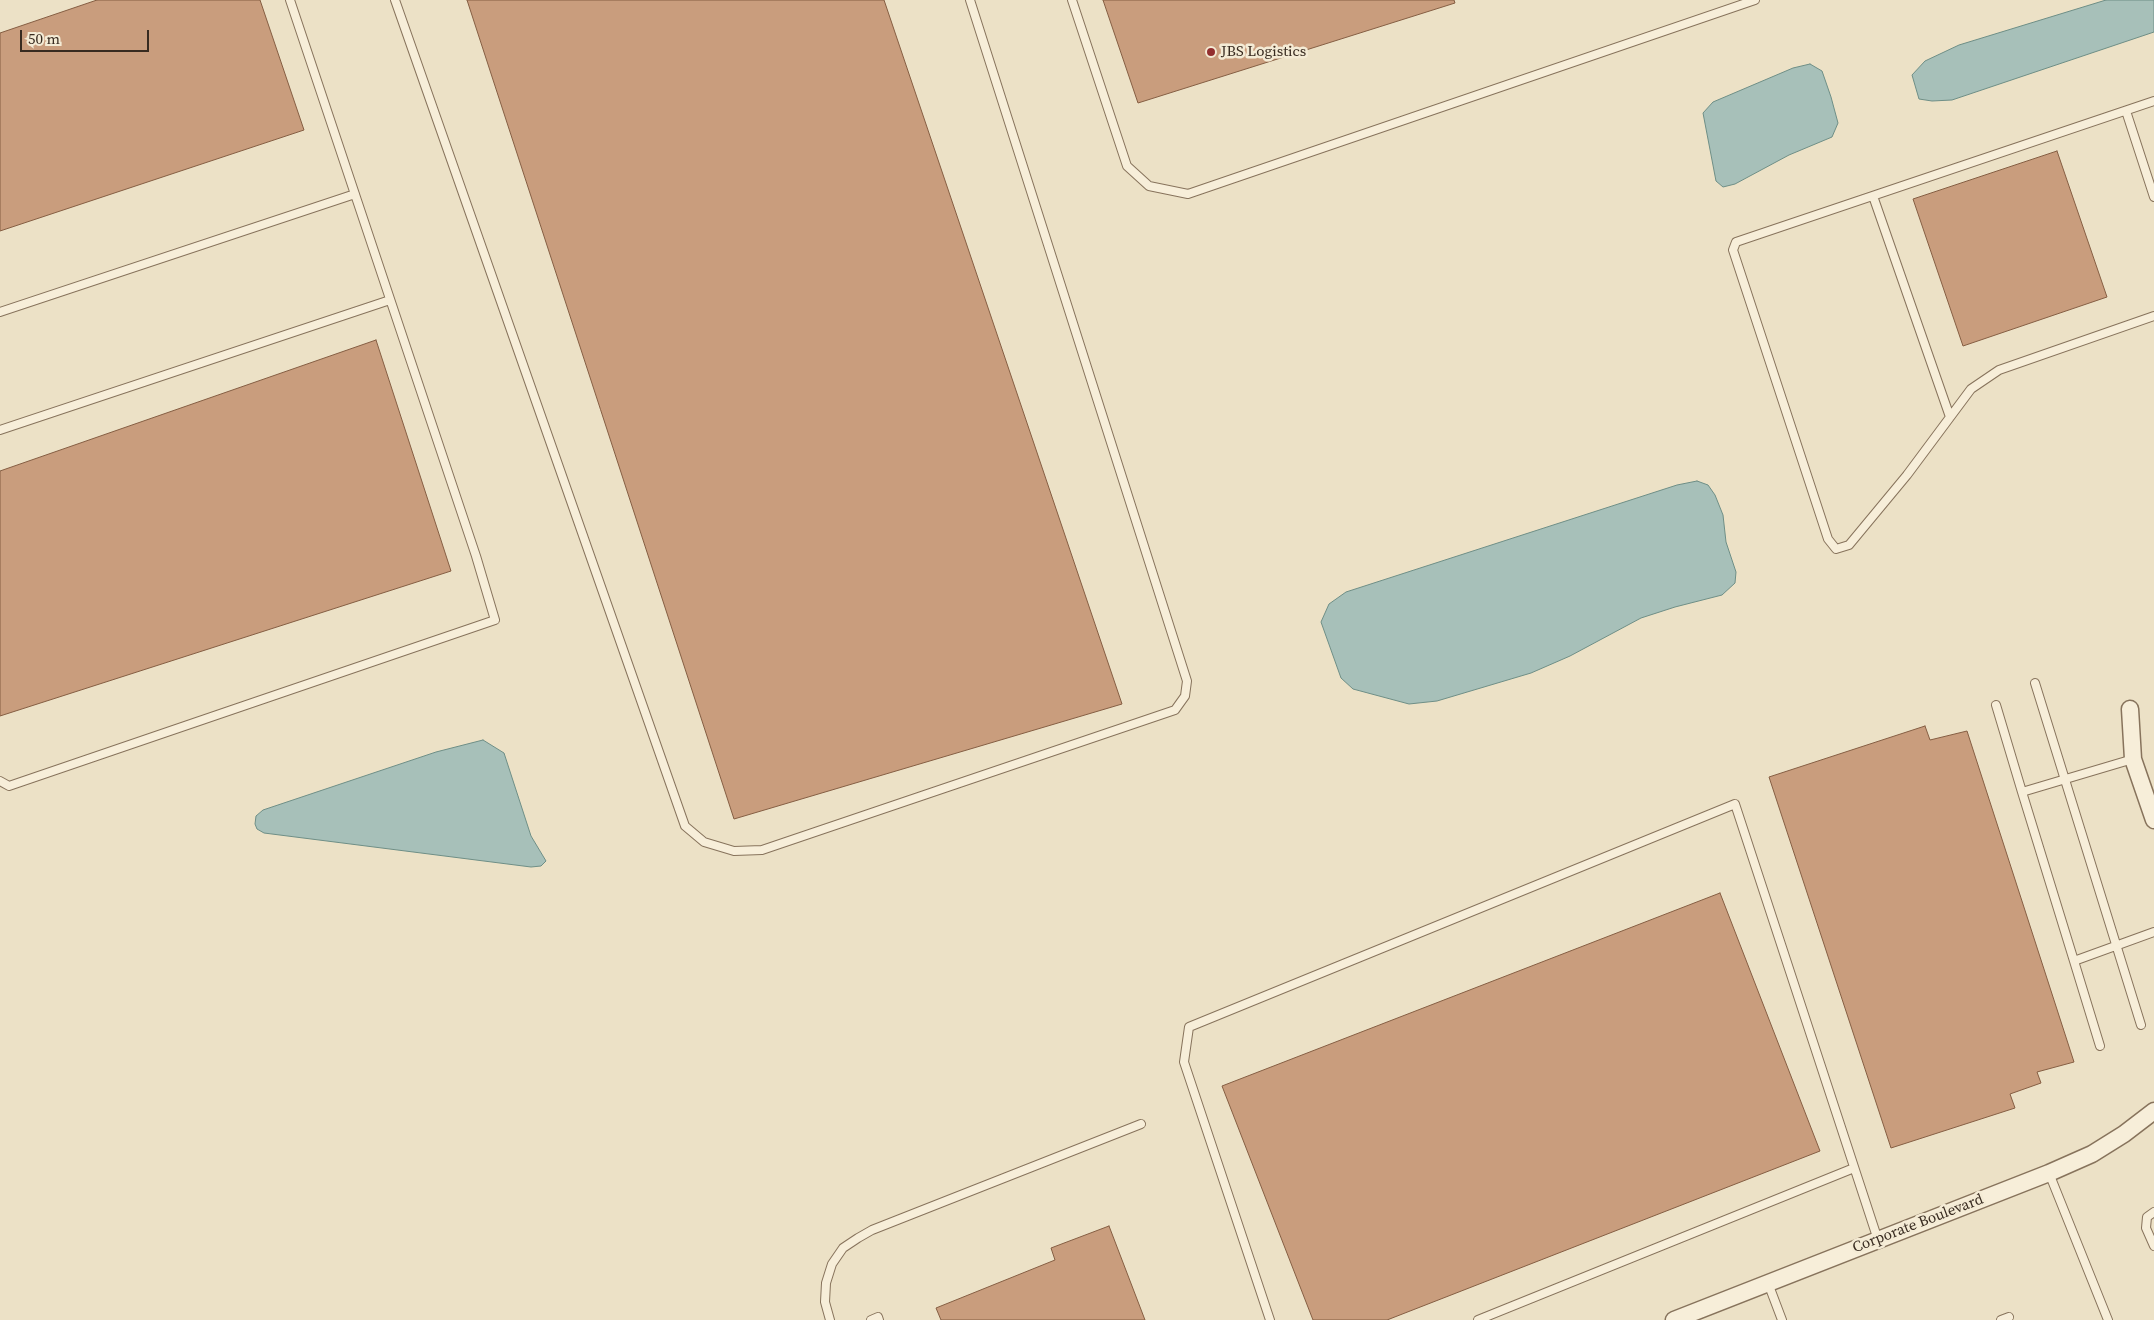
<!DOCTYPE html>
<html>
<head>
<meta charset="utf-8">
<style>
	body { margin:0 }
	#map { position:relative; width:2154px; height:1320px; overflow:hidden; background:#ece1c6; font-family:"Source Serif 4",serif }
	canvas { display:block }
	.scale { position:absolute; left:20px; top:30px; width:129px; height:22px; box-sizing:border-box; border:2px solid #382b20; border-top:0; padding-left:6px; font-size:15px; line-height:18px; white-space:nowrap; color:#382b20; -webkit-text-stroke:4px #f4ebd5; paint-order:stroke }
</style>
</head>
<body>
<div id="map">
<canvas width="2154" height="1320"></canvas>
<div class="scale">50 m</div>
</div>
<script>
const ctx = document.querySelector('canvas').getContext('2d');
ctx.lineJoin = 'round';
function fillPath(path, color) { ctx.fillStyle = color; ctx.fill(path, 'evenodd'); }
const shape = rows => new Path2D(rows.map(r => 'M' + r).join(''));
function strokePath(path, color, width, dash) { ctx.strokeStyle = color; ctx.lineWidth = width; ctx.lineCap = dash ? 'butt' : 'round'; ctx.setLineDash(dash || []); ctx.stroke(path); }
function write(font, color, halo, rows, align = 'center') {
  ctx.font = font + ' "Source Serif 4",serif'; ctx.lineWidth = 5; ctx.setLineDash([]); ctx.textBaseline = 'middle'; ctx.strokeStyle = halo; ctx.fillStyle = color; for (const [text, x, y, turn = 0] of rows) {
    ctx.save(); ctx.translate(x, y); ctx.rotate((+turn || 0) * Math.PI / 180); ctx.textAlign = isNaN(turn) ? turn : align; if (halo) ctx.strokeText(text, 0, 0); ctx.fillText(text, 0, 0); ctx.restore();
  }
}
const water = shape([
	[2106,0,2154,0,2154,32,1952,100,1932,101,1919,99,1912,75,1925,61,1959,45,2106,0],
	[1810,64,1822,71,1831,97,1838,123,1832,137,1789,155,1735,184,1723,187,1716,181,1703,113,1713,102,1793,68,1810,64],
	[1697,481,1708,485,1715,495,1723,515,1726,542,1736,572,1735,583,1722,595,1675,607,1641,618,1570,656,1531,673,1437,701,1409,704,1353,689,1341,678,1321,622,1329,604,1346,592,1677,485,1697,481],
	[483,740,504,753,531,836,546,861,541,866,531,867,264,833,257,829,255,824,256,816,263,810,436,752,483,740]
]);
const building = shape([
	[97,0,260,0,304,130,0,231,0,33,97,0],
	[467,0,884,0,1122,704,734,819,467,0],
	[1103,0,1454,0,1455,3,1138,103,1103,0],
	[2057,151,2107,297,1963,346,1913,199,2057,151],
	[376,340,451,571,0,716,0,471,376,340],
	[1925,726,1930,740,1967,731,2074,1062,2037,1072,2041,1083,2010,1094,2015,1108,1891,1148,1769,777,1925,726],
	[1720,893,1820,1151,1387,1320,1313,1320,1222,1086,1720,893],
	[1109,1226,1145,1320,941,1320,936,1308,1055,1260,1051,1248,1109,1226]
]);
const service = shape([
	[395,0,685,826,704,842,734,851,762,850,1175,710,1185,696,1187,681,970,0],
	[1072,0,1127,166,1149,186,1188,194,1755,0],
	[2154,101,1736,242,1733,250,1828,539,1836,549,1849,545,1907,475,1971,389,1999,370,2154,316],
	[2126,111,2154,197],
	[1873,196,1950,417],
	[0,312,355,194],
	[0,430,390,300],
	[2035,683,2141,1025],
	[1996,705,2022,792],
	[2133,759,2022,792,2074,961,2154,932],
	[0,781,9,786,495,620,476,556,290,0],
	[2074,961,2100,1046],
	[2049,1173,2108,1320],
	[2154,1212,2147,1217,2146,1228,2154,1246],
	[1768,1283,1782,1320],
	[830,1320,825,1302,826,1283,832,1264,843,1248,858,1238,872,1230,1141,1124],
	[871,1320,878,1317,879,1320],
	[1270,1320,1184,1062,1189,1027,1735,804,1878,1240],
	[1478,1320,1854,1168],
	[2001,1320,2009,1317]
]);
const minor = shape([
	[2130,709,2133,759,2154,820],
	[1674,1320,2049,1173,2092,1154,2124,1134,2154,1111]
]);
const markers = [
	[1211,52,5,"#932f2f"]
];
const poiNames = [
	["JBS Logistics",1221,52]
];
const streetNames = [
	["Corporate Boulevard",1918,1224,-21]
];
fillPath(water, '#a7c0b9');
strokePath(water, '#6e8e86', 1);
fillPath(building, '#c99d7d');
strokePath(building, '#855e43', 1);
strokePath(service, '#87735c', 10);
strokePath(minor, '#87735c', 19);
strokePath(service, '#f7eed9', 8);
strokePath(minor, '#f7eed9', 16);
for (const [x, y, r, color] of markers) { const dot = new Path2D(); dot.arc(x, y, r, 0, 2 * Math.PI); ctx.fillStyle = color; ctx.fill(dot); strokePath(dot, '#f4ebd5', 2); }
write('15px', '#382b20', '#f4ebd5', poiNames, 'left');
write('15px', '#382b20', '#f4ebd5', streetNames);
</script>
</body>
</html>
